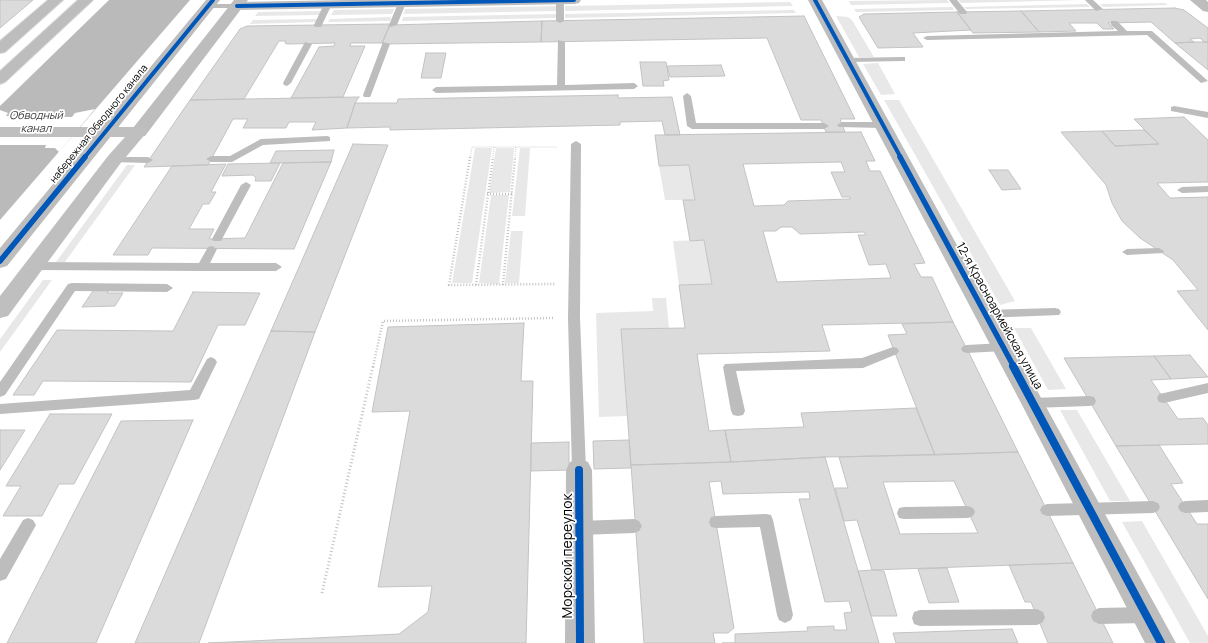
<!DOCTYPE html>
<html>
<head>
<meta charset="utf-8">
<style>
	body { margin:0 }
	canvas { display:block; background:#fff }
</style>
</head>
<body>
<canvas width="1208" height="643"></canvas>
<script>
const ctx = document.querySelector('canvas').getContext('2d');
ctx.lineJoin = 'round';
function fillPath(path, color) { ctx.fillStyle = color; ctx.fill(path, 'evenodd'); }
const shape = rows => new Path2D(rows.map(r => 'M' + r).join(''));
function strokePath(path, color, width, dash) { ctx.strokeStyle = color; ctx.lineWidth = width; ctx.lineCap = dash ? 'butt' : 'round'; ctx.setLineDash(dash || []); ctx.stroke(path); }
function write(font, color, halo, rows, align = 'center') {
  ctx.font = font + ' Manrope,sans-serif'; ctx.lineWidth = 3.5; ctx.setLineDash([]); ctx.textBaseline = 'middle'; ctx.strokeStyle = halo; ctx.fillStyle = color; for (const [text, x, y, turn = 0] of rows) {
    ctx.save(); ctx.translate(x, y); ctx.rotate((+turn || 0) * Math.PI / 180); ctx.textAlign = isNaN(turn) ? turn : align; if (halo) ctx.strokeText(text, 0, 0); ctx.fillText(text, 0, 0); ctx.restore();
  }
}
const green = shape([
	[947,0,949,3,851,5,849,1],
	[958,0,1083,0,961,3],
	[790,2,793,6,565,11,565,6],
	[1165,3,1168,5,1103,7,1100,4],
	[1087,4,1090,7,966,9,964,7],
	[556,6,556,11,404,14,405,9],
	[952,7,954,10,856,12,854,9],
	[394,9,392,14,331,15,334,10],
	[794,10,796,13,565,18,565,14],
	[322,11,319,15,255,16,258,12],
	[556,14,556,18,402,21,403,17],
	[836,16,848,17,852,20,874,57,859,57],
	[391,17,390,21,328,22,330,19],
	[318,19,316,22,250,24,253,20],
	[878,63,895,94,881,95,863,64],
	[884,100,899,100,1015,301,1000,305],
	[475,148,492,148,472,283,452,283],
	[496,148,514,148,510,192,489,193],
	[520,148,530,148,525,216,512,216],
	[127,165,135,165,65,262,56,262],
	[689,165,695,200,665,200,659,166],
	[491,195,509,195,499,284,479,283],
	[511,231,523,231,519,283,505,283],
	[704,240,712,284,679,285,673,241],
	[43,280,52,280,0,352,0,339],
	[652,298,666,298,669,328,621,329,627,416,599,417,596,313,653,311],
	[1014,328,1031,328,1066,389,1048,390],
	[1060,410,1077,410,1130,501,1110,501],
	[1142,521,1208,636,1208,643,1190,643,1122,522]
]);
const water = shape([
	[109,0,190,0,0,220,0,106]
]);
const pier = shape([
	[95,109,59,152,55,148,45,148,46,145,0,145,0,110,8,113,6,116,72,117,75,113]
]);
const building = shape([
	[0,0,33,0,0,28,0,0],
	[1175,8,1184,10,1208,28,1208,42,1204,42,1200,38,1190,39,1194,42,1175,43,1151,22,1108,23,1114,29,1103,29,1097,23,1069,23,1076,31,1039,32,1021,11,1175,8],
	[1021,11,1039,32,973,33,957,12,1021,11],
	[957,12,971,30,913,33,923,47,878,48,859,17,864,14,957,12],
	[804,16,855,119,840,119,845,132,826,132,821,120,801,120,767,38,541,42,542,21,804,16],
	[542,21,541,42,382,44,390,25,542,21],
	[390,24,382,43,351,43,350,46,365,46,343,97,291,98,319,47,334,46,335,43,287,44,285,43,286,41,279,41,244,99,190,100,240,29,247,26,390,24],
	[1194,42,1208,42,1208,70,1175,43,1194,42],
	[426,53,446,53,441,78,421,78,426,53],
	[640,62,666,62,669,80,663,81,664,86,643,86,640,62],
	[721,65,725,76,670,77,667,66,721,65],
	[618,95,618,98,672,97,680,135,665,135,662,121,620,122,620,125,390,130,390,127,347,128,355,103,397,103,398,99,618,95],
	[359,97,355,103,347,128,312,130,316,122,289,122,286,128,243,128,248,119,233,119,208,165,144,167,190,100,359,97],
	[1184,117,1208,140,1208,182,1157,183,1170,198,1208,197,1208,330,1177,291,1198,290,1173,260,1140,238,1122,221,1112,203,1106,185,1061,132,1102,131,1115,146,1159,144,1134,119,1184,117],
	[1144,130,1159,144,1115,146,1102,131,1144,130],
	[861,132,875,161,866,161,870,171,880,171,925,263,914,264,921,277,932,277,953,322,822,325,830,351,697,354,709,431,725,430,731,462,631,465,621,329,685,328,679,285,712,284,704,240,690,241,683,200,695,200,689,165,659,166,655,135,861,132],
	[841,162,845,172,831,172,842,197,850,197,850,199,788,201,784,205,754,206,743,164,841,162],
	[781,227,792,227,800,234,864,232,866,235,858,235,869,265,886,264,891,278,777,282,763,231,776,231,781,227],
	[353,144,388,145,315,332,271,331,353,144],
	[334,150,331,162,270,163,276,151,334,150],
	[331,162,294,249,152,248,148,255,113,255,172,166,226,164,211,192,216,192,209,204,203,204,189,229,214,229,209,239,245,238,283,163,331,162],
	[280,163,271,181,255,181,256,178,253,175,222,176,228,164,280,163],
	[989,170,1008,170,1021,189,1002,190,989,170],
	[95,288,111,288,107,293,123,293,115,306,82,307,95,288],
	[193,292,260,293,245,325,218,325,191,382,43,381,34,395,13,395,57,330,173,331,193,292],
	[953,322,967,349,1018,452,935,455,888,335,907,334,902,324,953,322],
	[524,323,521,381,533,381,526,643,208,643,399,634,428,612,432,586,378,587,410,411,372,412,388,327,524,323],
	[271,331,315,332,199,643,135,643,271,331],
	[1190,355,1208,377,1171,379,1154,356,1190,355],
	[1154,356,1171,379,1151,380,1178,419,1203,418,1208,425,1208,444,1116,446,1064,358,1154,356],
	[916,408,935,455,825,457,731,462,725,430,804,427,801,413,916,408],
	[50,414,112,414,74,484,59,484,42,516,3,516,21,486,6,486,50,414],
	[193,420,96,643,7,643,121,421,193,420],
	[0,430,25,430,0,470,0,430],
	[629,440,631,468,594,469,593,441,629,440],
	[569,442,569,470,531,471,531,443,569,442],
	[1159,445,1183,483,1171,484,1197,524,1208,524,1208,599,1116,446,1159,445],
	[1018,452,1073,563,872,570,857,520,844,521,835,488,848,488,839,457,1018,452],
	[954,481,978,533,900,534,883,482,954,481],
	[825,457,879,643,722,643,735,643,735,634,808,631,807,627,834,626,834,630,847,630,844,613,852,612,849,601,825,602,799,499,810,499,809,492,723,494,721,481,709,482,734,628,728,633,713,633,715,643,644,643,631,465,731,462,825,457],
	[1073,563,1113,643,1048,643,1031,602,1025,602,1009,565,1073,563],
	[947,568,959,602,929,603,918,569,947,568],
	[872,570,884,571,897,616,871,616,858,571,872,570],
	[1012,629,1018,643,896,643,893,633,1012,629]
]);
const pathFar2 = shape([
	[470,158,472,147,557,147],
	[493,158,494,147],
	[515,158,516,147]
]);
const pathFar1 = shape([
	[470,157,449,285,555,284],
	[487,194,512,194],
	[476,285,493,157],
	[503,285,515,157],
	[373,367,383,321,554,318]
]);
const path = shape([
	[322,593,373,366]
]);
const service = shape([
	[556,0,564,0,564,21,560,23,556,21,556,0],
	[949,0,957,0,967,12,966,14,960,14,949,0],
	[1085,0,1093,0,1103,9,1096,11,1085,0],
	[399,1,406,3,397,25,390,27,389,25,399,1],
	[325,2,332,4,321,27,315,27,314,25,325,2],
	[206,4,237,4,241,6,237,8,206,8,206,4],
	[1111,21,1117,21,1127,31,1152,31,1208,81,1201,83,1147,35,927,40,923,38,927,36,1118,31,1111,25,1111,21],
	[558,40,565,42,565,85,634,83,638,86,634,89,436,93,432,90,436,87,557,85,558,40],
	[305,42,312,44,291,83,287,86,284,85,283,83,305,42],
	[383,42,390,44,371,95,370,97,364,97,363,95,383,42],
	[902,57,905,57,905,61,848,62,844,60,848,58,902,57],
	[687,93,691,96,696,123,824,123,829,126,824,129,692,129,687,126,683,96,687,93],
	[1174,106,1208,112,1208,118,1171,111,1171,107,1174,106],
	[842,122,882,122,887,125,882,128,839,127,837,125,842,122],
	[327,136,330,137,330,141,263,145,232,162,211,162,206,159,211,156,230,156,261,139,327,136],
	[576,141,581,144,580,318,586,470,584,474,579,476,574,474,572,470,568,318,571,144,576,141],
	[114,157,148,157,153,160,148,163,111,162,109,160,111,158,114,157],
	[246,182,251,185,222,239,221,241,213,241,212,239,241,185,246,182],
	[1208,186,1208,192,1182,193,1177,190,1182,187,1208,186],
	[212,246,217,249,210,263,276,263,282,267,276,271,202,271,34,270,28,266,34,262,199,263,208,247,212,246],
	[1159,248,1164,251,1163,253,1127,255,1122,252,1127,249,1159,248],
	[72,283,167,284,173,288,167,292,75,291,5,395,0,397,0,382,68,284,72,283],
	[1055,308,1059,309,1061,312,1059,315,985,318,979,314,985,310,1055,308],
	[1003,343,1007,344,1009,347,1007,350,1003,351,967,353,963,352,961,349,963,346,967,345,1003,343],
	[893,347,897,348,899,351,897,354,863,368,736,371,745,411,743,415,738,416,733,415,731,411,723,367,725,364,862,358,893,347],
	[211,357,215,359,217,362,199,399,194,400,0,414,0,404,190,390,207,359,211,357],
	[1208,383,1208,393,1164,403,1159,402,1157,398,1159,394,1164,393,1208,383],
	[1089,396,1094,397,1096,401,1094,405,1089,406,1033,408,1028,407,1026,403,1028,399,1033,398,1089,396],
	[1208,500,1208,512,1185,513,1180,511,1178,507,1180,503,1185,501,1208,500],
	[1153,501,1158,503,1160,507,1158,511,1153,513,1047,516,1042,514,1040,510,1042,506,1047,504,1153,501],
	[968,506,973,508,975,512,973,516,968,518,904,519,899,518,897,513,899,508,904,507,968,506],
	[766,514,771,515,773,520,793,615,791,620,785,623,779,620,777,615,760,527,716,528,711,527,709,522,711,517,716,516,766,514],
	[28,518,33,520,36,525,6,579,0,581,0,559,23,520,28,518],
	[634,519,639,521,642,526,639,531,634,533,580,535,575,533,572,528,575,523,580,521,634,519],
	[1146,607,1152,610,1154,615,1152,620,1146,623,1099,624,1093,621,1091,616,1093,611,1099,608,1146,607],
	[1037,609,1043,612,1045,617,1043,622,1037,625,920,626,914,624,912,618,914,612,920,610,1037,609]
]);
const minor = shape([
	[349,0,581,0,579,3,574,4,237,10,232,9,230,6,232,3,237,2,349,0],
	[808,0,822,0,1176,643,1145,643,1021,403,808,0],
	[1190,0,1206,0,1208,2,1208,12,1203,11,1190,0],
	[579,459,588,462,592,470,595,643,565,643,566,470,570,462,579,459]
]);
const tertiary = shape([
	[206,0,220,0,7,266,0,268,0,248,206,0],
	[234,0,248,0,145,136,139,137,133,136,131,132,133,128,234,0]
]);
const secondary = shape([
	[0,127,139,127,145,128,147,132,120,164,8,316,0,318,0,296,108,156,125,137,0,137,0,127]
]);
const primary = shape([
	[48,0,63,0,5,52,0,53,0,41,48,0],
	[78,0,93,0,5,82,0,84,0,71,78,0]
]);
const cyclewayFar2 = shape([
	[815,0,901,158],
	[237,6,574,0],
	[84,158,213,0]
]);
const cyclewayFar1 = shape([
	[900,157,1014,367],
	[0,261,85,157]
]);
const cycleway = shape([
	[1013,366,1161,643],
	[579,470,580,643]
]);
const farStreetnames = [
	["набережная Обводного канала",99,124,-51]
];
const farWaternames = [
	["Обводный",36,116],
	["канал",36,129]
];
const streetNames = [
	["12-я Красноармейская улица",999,316,61]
];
const nearStreetnames = [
	["Морской переулок",568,556,-90]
];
fillPath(green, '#e8e8e8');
fillPath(water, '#bababa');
fillPath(pier, '#fff');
fillPath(building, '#dbdbdb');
strokePath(building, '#c3c3c3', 1);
strokePath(primary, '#dbdbdb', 2);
strokePath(pathFar2, '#c2c2c2', 1.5, [0.5, 1.5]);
strokePath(pathFar1, '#c2c2c2', 2.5, [1, 2]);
strokePath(path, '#c2c2c2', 3, [1, 2.5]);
fillPath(service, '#bdbdbd');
fillPath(minor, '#bdbdbd');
fillPath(tertiary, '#bdbdbd');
fillPath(secondary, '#bfbfbf');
fillPath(primary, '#bdbdbd');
strokePath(cyclewayFar2, '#0057b8', 4);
strokePath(cyclewayFar1, '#0057b8', 5.5);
strokePath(cycleway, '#0057b8', 8);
write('10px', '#000', '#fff', farStreetnames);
write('italic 11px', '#3d3d3d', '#fff', farWaternames);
write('12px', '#000', '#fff', streetNames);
write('14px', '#000', '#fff', nearStreetnames);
</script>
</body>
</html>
